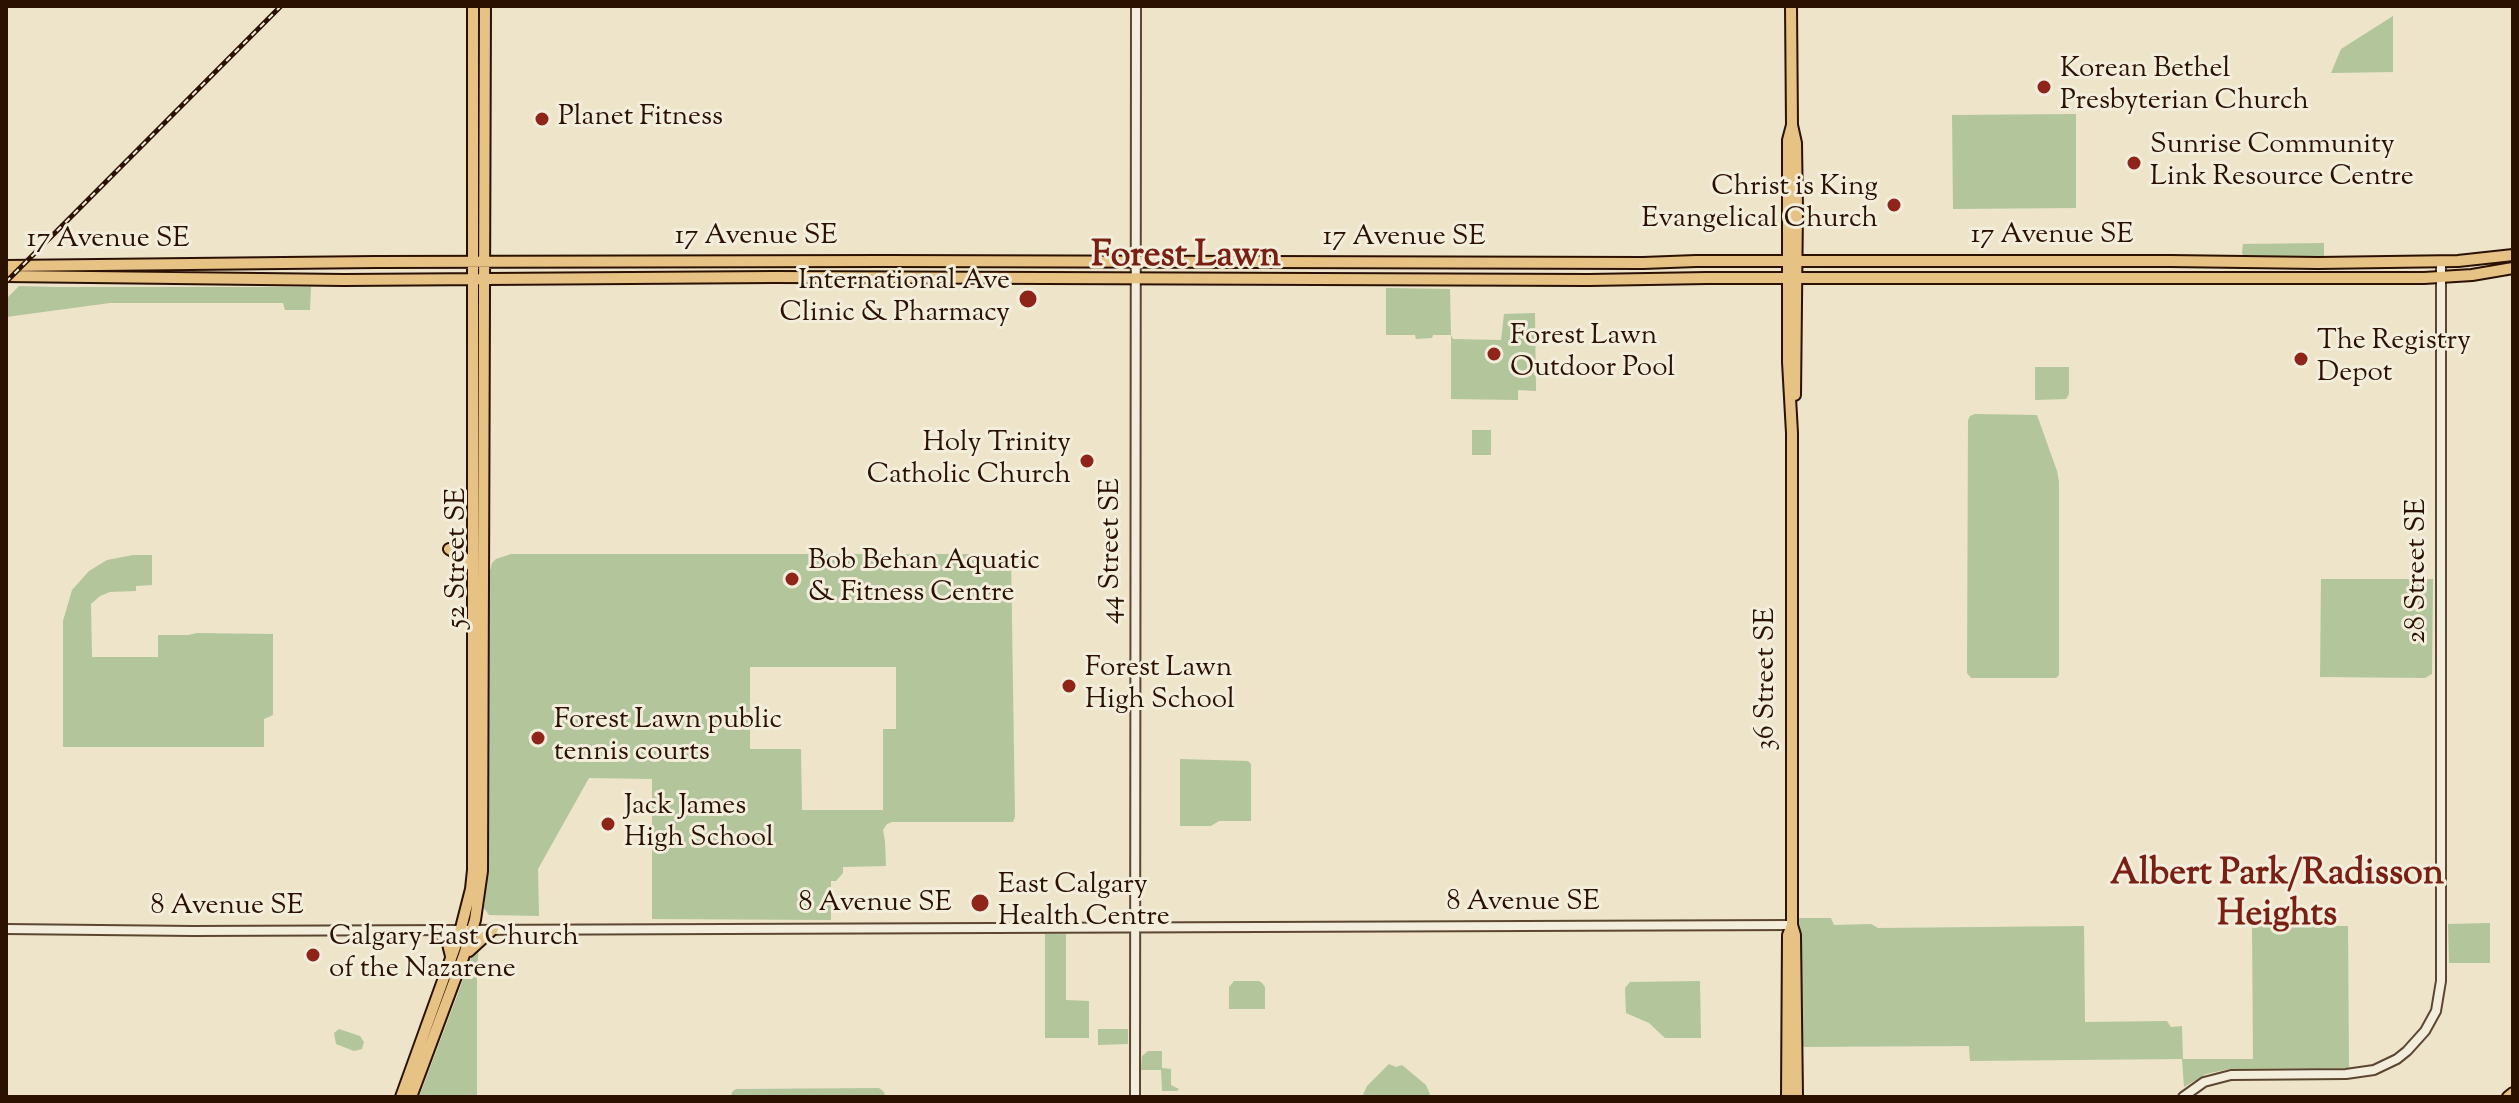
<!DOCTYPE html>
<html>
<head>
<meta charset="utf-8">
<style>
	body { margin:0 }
	#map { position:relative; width:2519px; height:1103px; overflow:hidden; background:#ede4c9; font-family:"Sorts Mill Goudy",serif }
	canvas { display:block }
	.frame { position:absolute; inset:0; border:8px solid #2b1100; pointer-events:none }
</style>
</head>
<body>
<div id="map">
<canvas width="2519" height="1103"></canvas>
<div class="frame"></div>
</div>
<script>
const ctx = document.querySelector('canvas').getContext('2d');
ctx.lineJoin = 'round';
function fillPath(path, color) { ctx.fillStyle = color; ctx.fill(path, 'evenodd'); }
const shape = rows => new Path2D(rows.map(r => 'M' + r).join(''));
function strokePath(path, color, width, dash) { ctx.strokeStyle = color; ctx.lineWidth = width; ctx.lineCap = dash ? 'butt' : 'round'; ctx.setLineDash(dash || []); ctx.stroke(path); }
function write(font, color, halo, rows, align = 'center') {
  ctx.font = font + ' "Sorts Mill Goudy",serif'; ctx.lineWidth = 6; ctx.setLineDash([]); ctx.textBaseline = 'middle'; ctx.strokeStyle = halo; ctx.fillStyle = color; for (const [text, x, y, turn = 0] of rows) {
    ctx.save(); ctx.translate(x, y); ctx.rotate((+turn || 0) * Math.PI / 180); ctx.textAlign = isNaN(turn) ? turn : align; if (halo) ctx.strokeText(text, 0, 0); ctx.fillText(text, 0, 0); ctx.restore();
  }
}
const green = shape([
	[2393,16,2393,72,2331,73,2341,49],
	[2076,114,2076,208,1953,209,1952,115],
	[2324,243,2324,260,2245,259,2242,253,2243,244],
	[19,286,58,287,311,287,310,310,285,310,283,303,110,303,6,317,6,299],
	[1386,288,1450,289,1451,335,1453,339,1501,340,1504,314,1535,313,1536,391,1518,390,1518,400,1451,399,1451,335,1433,335,1432,338,1416,339,1415,335,1386,335],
	[2035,367,2069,367,2069,394,2066,399,2035,400],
	[1975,414,2037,415,2057,471,2059,482,2059,675,2056,678,1971,678,1967,673,1968,420,1970,416],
	[1472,430,1491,430,1491,455,1472,455],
	[511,554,1011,554,1015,817,1013,822,892,822,887,824,883,830,885,841,886,866,843,867,843,873,836,881,831,881,831,920,652,919,652,779,589,778,538,869,539,916,489,915,484,908,489,859,490,571,492,563,496,559],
	[750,667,896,667,896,729,883,729,883,810,802,810,801,749,750,749],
	[152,555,152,585,136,586,136,591,110,592,100,596,91,604,92,657,158,657,158,635,188,635,197,633,273,634,273,715,264,719,264,747,63,747,63,621,72,590,89,571,107,560,133,555],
	[2321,579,2433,579,2432,674,2425,678,2320,677],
	[1180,759,1248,761,1251,764,1251,821,1219,821,1211,826,1180,826],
	[1799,918,1831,918,1834,925,1871,924,1878,928,2084,926,2085,1022,2167,1021,2171,1027,2182,1026,2183,1059,2253,1059,2252,926,2348,926,2349,1068,2229,1069,2206,1074,2184,1087,2182,1059,1970,1061,1969,1046,1801,1047],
	[2490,923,2490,963,2449,963,2448,924],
	[1045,934,1066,934,1066,1000,1089,1001,1089,1038,1045,1038],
	[479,944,477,972,477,1097,419,1097,472,956],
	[1234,981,1259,981,1262,983,1265,987,1265,1009,1229,1009,1229,987],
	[1700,981,1701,1038,1665,1038,1649,1023,1626,1013,1625,988,1630,982],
	[339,1029,360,1036,364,1042,362,1049,354,1051,336,1044,334,1033],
	[1098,1029,1128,1029,1128,1044,1098,1045],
	[1148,1051,1162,1051,1162,1068,1171,1069,1171,1085,1179,1089,1177,1091,1162,1091,1161,1070,1141,1070,1142,1056],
	[1389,1064,1396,1067,1402,1065,1426,1085,1430,1094,1427,1097,1362,1097,1367,1086],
	[879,1088,884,1092,885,1097,731,1097,732,1092,736,1089]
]);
const minor = shape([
	[6,929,193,931,1792,925],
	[1135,1097,1136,6],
	[2183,1097,2204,1082,2231,1075,2346,1074,2374,1070,2397,1059,2407,1051,2425,1031,2436,1011,2441,981,2441,262]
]);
const major = shape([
	[1791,6,1792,125,1796,143,1797,210,1795,395],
	[1792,125,1788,140,1788,362,1792,433,1792,925,1795,935,1797,1097],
	[6,266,376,262,885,261,1643,263,1696,261,2170,261,2318,263,2458,261,2513,255],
	[6,276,344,280,774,277,1589,280,1707,278,2424,278,2472,275,2513,268],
	[449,549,466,559,473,568],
	[433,929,447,940,451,956],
	[469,951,493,929],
	[401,1097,459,936,471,889,473,870,473,6],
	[411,1097,464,955,475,920,482,871,485,6],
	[1787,1097,1788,935,1792,925],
	[2508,1097,2513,1093]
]);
const rail = shape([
	[6,282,281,6]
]);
const markers = [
	[2044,87,8,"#8f2418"],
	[542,119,8,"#8f2418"],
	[2134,163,8,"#8f2418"],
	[1894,205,8,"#8f2418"],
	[1028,299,10,"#8f2418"],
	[1494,354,8,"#8f2418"],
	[2301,359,8,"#8f2418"],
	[1087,461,8,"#8f2418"],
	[792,579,8,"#8f2418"],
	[1069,686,8,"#8f2418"],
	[538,738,8,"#8f2418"],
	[608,824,8,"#8f2418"],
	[980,903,10,"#8f2418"],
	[313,955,8,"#8f2418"]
];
const poiNames = [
	["Korean Bethel",2060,71],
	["Presbyterian Church",2060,103],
	["Planet Fitness",558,119],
	["Sunrise Community",2150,147],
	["Link Resource Centre",2150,179],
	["Christ is King",1878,189,"right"],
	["Evangelical Church",1878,221,"right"],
	["International Ave",1010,283,"right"],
	["Clinic & Pharmacy",1010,315,"right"],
	["Forest Lawn",1510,338],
	["Outdoor Pool",1510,370],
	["The Registry",2317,343],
	["Depot",2317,375],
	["Holy Trinity",1071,445,"right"],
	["Catholic Church",1071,477,"right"],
	["Bob Behan Aquatic",808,563],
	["& Fitness Centre",808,595],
	["Forest Lawn",1085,670],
	["High School",1085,702],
	["Forest Lawn public",554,722],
	["tennis courts",554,754],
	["Jack James",624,808],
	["High School",624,840],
	["East Calgary",998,887],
	["Health Centre",998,919],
	["Calgary East Church",329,939],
	["of the Nazarene",329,971]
];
const streetNames = [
	["17 Avenue SE",2052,237],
	["17 Avenue SE",756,238],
	["17 Avenue SE",1404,239],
	["17 Avenue SE",108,241],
	["44 Street SE",1113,551,-90],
	["52 Street SE",459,558,-90],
	["28 Street SE",2419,571,-90],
	["36 Street SE",1768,679,-90],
	["8 Avenue SE",1523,904],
	["8 Avenue SE",875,905],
	["8 Avenue SE",227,908]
];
const districtNames = [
	["Forest Lawn",1186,259],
	["Albert Park/Radisson",2277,877],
	["Heights",2277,918]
];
fillPath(green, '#b2c59b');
strokePath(minor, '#5c4632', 12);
strokePath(major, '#2b1100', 14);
strokePath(minor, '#f3eddc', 8);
strokePath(major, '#e6c284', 10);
strokePath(rail, '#2b1100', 5);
strokePath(rail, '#f3eddc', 2, [6]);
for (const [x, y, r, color] of markers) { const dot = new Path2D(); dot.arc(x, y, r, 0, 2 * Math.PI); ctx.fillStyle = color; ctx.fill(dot); strokePath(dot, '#f3eddc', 3); }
write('28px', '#2b1100', '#f3eddc', poiNames, 'left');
write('28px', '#2b1100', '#f3eddc', streetNames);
write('bold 36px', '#7a1f14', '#f3eddc', districtNames);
</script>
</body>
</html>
